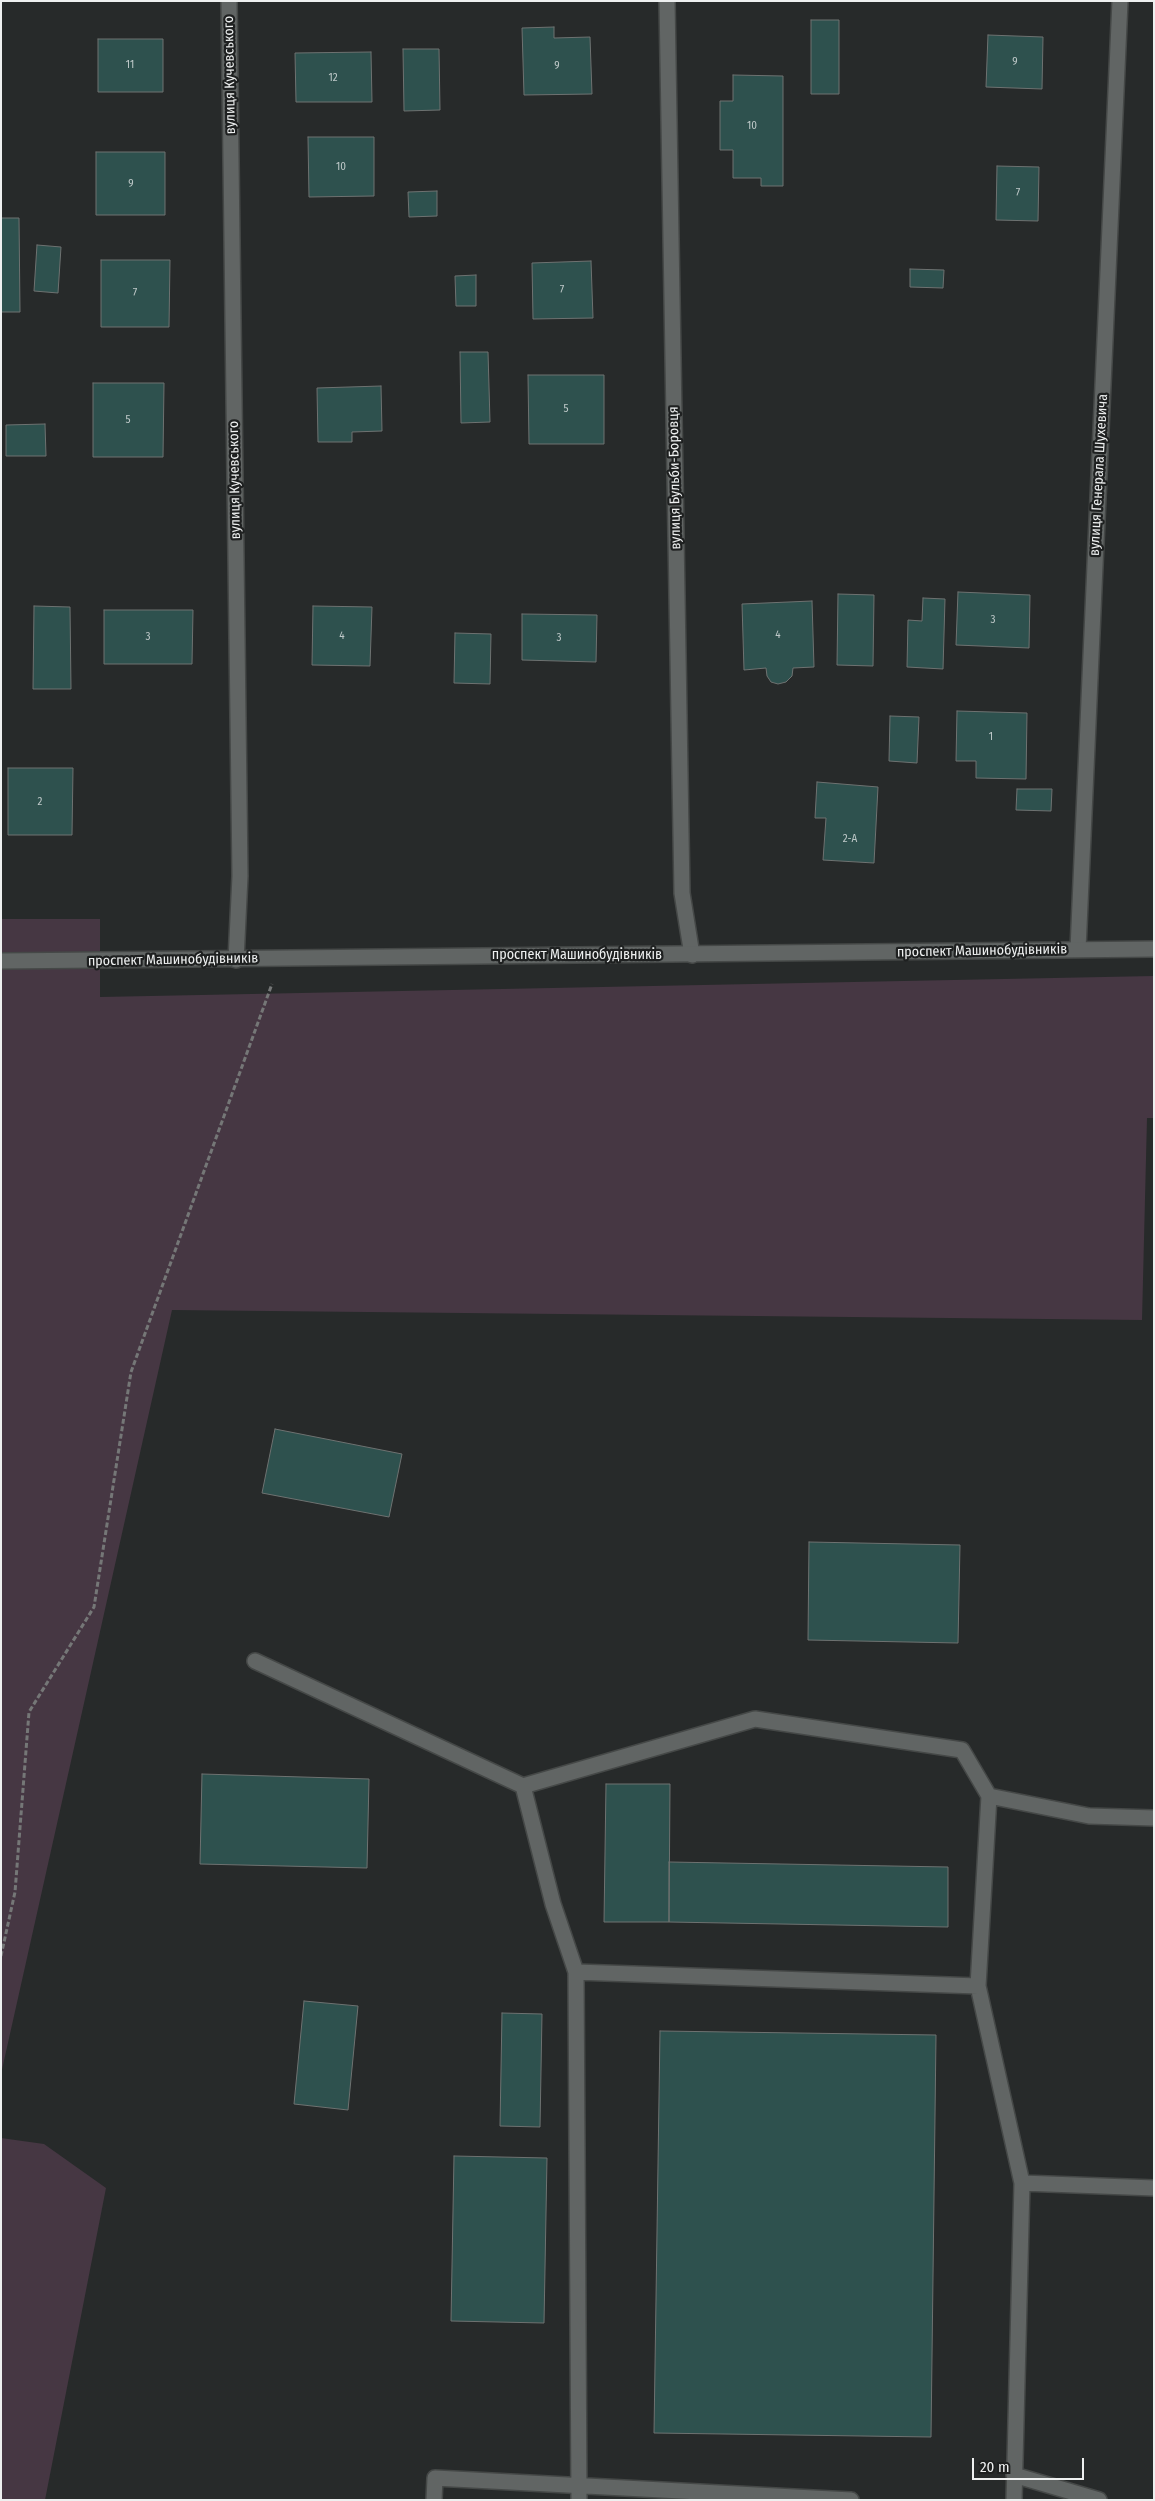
<!DOCTYPE html>
<html>
<head>
<meta charset="utf-8">
<style>
	body { margin:0 }
	#map { position:relative; width:1155px; height:2501px; overflow:hidden; background:#272a2a; font-family:"Fira Sans Condensed",sans-serif }
	canvas { display:block }
	.frame { position:absolute; inset:0; border:2px solid #eef0f0; pointer-events:none }
	.scale { position:absolute; left:972px; top:2458px; width:112px; height:22px; box-sizing:border-box; border:2px solid #eef0f0; border-top:0; padding-left:6px; font-size:15px; line-height:18px; white-space:nowrap; color:#eef0f0; -webkit-text-stroke:4px #1e2020; paint-order:stroke }
</style>
</head>
<body>
<div id="map">
<canvas width="1155" height="2501"></canvas>
<div class="frame"></div>
<div class="scale">20 m</div>
</div>
<script>
const ctx = document.querySelector('canvas').getContext('2d');
ctx.lineJoin = 'round';
function fillPath(path, color) { ctx.fillStyle = color; ctx.fill(path, 'evenodd'); }
const shape = rows => new Path2D(rows.map(r => 'M' + r).join(''));
function strokePath(path, color, width, dash) { ctx.strokeStyle = color; ctx.lineWidth = width; ctx.lineCap = dash ? 'butt' : 'round'; ctx.setLineDash(dash || []); ctx.stroke(path); }
function write(font, color, halo, rows, align = 'center') {
  ctx.font = font + ' "Fira Sans Condensed",sans-serif'; ctx.lineWidth = 4.5; ctx.setLineDash([]); ctx.textBaseline = 'middle'; ctx.strokeStyle = halo; ctx.fillStyle = color; for (const [text, x, y, turn = 0] of rows) {
    ctx.save(); ctx.translate(x, y); ctx.rotate((+turn || 0) * Math.PI / 180); ctx.textAlign = isNaN(turn) ? turn : align; if (halo) ctx.strokeText(text, 0, 0); ctx.fillText(text, 0, 0); ctx.restore();
  }
}
const green = shape([
	[1,919,100,919,100,997,1154,976,1154,1118,1147,1118,1142,1320,172,1310,1,2074],
	[1,2138,44,2144,106,2188,45,2500,1,2500]
]);
const building = shape([
	[811,20,839,20,839,94,811,94,811,20],
	[554,27,554,38,590,37,592,94,524,95,522,28,554,27],
	[988,35,1043,37,1042,89,986,87,988,35],
	[98,39,163,39,163,92,98,92,98,39],
	[403,49,439,49,440,110,404,111,403,49],
	[371,52,372,102,296,102,295,53,371,52],
	[733,75,783,76,783,186,761,186,761,178,733,178,733,150,720,150,720,101,733,101,733,75],
	[308,137,374,137,374,196,309,197,308,137],
	[96,152,165,152,165,215,96,215,96,152],
	[997,166,1039,167,1038,221,996,220,997,166],
	[437,191,437,216,409,217,408,192,437,191],
	[1,218,19,218,20,312,1,312,1,218],
	[37,245,61,247,58,293,34,291,37,245],
	[101,260,170,260,169,327,101,327,101,260],
	[591,261,593,318,533,319,532,263,591,261],
	[910,269,944,270,943,288,910,287,910,269],
	[476,275,476,306,456,306,455,276,476,275],
	[460,352,488,352,490,422,461,423,460,352],
	[528,375,604,375,604,444,529,444,528,375],
	[93,383,164,383,163,457,93,457,93,383],
	[381,386,382,431,352,432,352,442,318,442,317,388,381,386],
	[45,424,46,456,6,456,6,425,45,424],
	[958,592,1030,595,1029,648,956,645,958,592],
	[838,594,874,595,873,666,837,665,838,594],
	[923,598,945,599,943,669,907,667,908,620,922,621,923,598],
	[812,601,814,667,793,668,792,676,786,682,778,684,771,682,767,676,766,668,744,670,742,604,812,601],
	[34,606,70,607,71,689,33,689,34,606],
	[313,606,372,607,370,666,312,665,313,606],
	[104,610,193,610,192,664,104,664,104,610],
	[522,614,597,615,596,662,522,660,522,614],
	[455,633,491,634,490,684,454,683,455,633],
	[957,711,1027,713,1026,779,976,778,976,761,956,761,957,711],
	[890,716,919,717,917,763,889,761,890,716],
	[8,768,73,768,72,835,8,835,8,768],
	[817,782,878,787,874,863,823,860,826,818,815,818,817,782],
	[1017,789,1052,789,1051,811,1016,810,1017,789],
	[275,1429,402,1454,389,1517,262,1493,275,1429],
	[809,1542,960,1545,958,1643,808,1640,809,1542],
	[202,1774,369,1779,367,1868,200,1864,202,1774],
	[606,1784,670,1784,669,1922,604,1922,606,1784],
	[669,1862,948,1867,948,1927,669,1922,669,1862],
	[304,2001,358,2006,348,2110,294,2104,304,2001],
	[502,2013,542,2014,540,2127,500,2126,502,2013],
	[660,2031,936,2035,931,2437,654,2433,660,2031],
	[454,2156,547,2158,544,2323,451,2321,454,2156]
]);
const path = shape([
	[1,1956,15,1892,29,1712,94,1607,131,1372,272,984]
]);
const service = shape([
	[255,1661,523,1786,755,1719,962,1750,989,1796,1089,1816,1154,1818],
	[523,1786,553,1904,576,1972,579,2500],
	[576,1972,978,1986,1022,2183],
	[978,1986,989,1796],
	[1014,2475,1099,2500],
	[434,2500,435,2478,851,2500],
	[1014,2500,1022,2183,1154,2188]
]);
const minor = shape([
	[229,1,240,876,236,960],
	[667,1,682,893,692,955],
	[1078,949,1120,1]
]);
const tertiary = shape([
	[1,961,1154,949]
]);
const numberNames = [
	["9",1015,62],
	["11",130,65],
	["9",557,66],
	["12",333,78],
	["10",752,126],
	["10",341,167],
	["9",131,184],
	["7",1018,193],
	["7",562,290],
	["7",135,293],
	["5",566,409],
	["5",128,420],
	["3",993,620],
	["4",778,635],
	["4",342,636],
	["3",148,637],
	["3",559,638],
	["1",991,737],
	["2",40,802],
	["2-А",850,839]
];
const streetNames = [
	["вулиця Кучевського",230,75,-91],
	["вулиця Генерала Шухевича",1099,475,-87],
	["вулиця Бульби-Боровця",675,478,-91],
	["вулиця Кучевського",235,480,-91],
	["проспект Машинобудівників",982,951,-1],
	["проспект Машинобудівників",577,955],
	["проспект Машинобудівників",173,960,-1]
];
fillPath(green, '#463743');
fillPath(building, '#2e514e');
strokePath(building, '#6e7271', 1);
strokePath(service, '#454847', 18);
strokePath(minor, '#454847', 18);
strokePath(tertiary, '#454847', 18);
strokePath(path, '#757777', 3, [5, 2.5]);
strokePath(service, '#616564', 15);
strokePath(minor, '#616564', 15);
strokePath(tertiary, '#616564', 15);
write('11px', '#bec8c8', null, numberNames);
write('14px', '#eef0f0', '#1e2020', streetNames);
</script>
</body>
</html>
